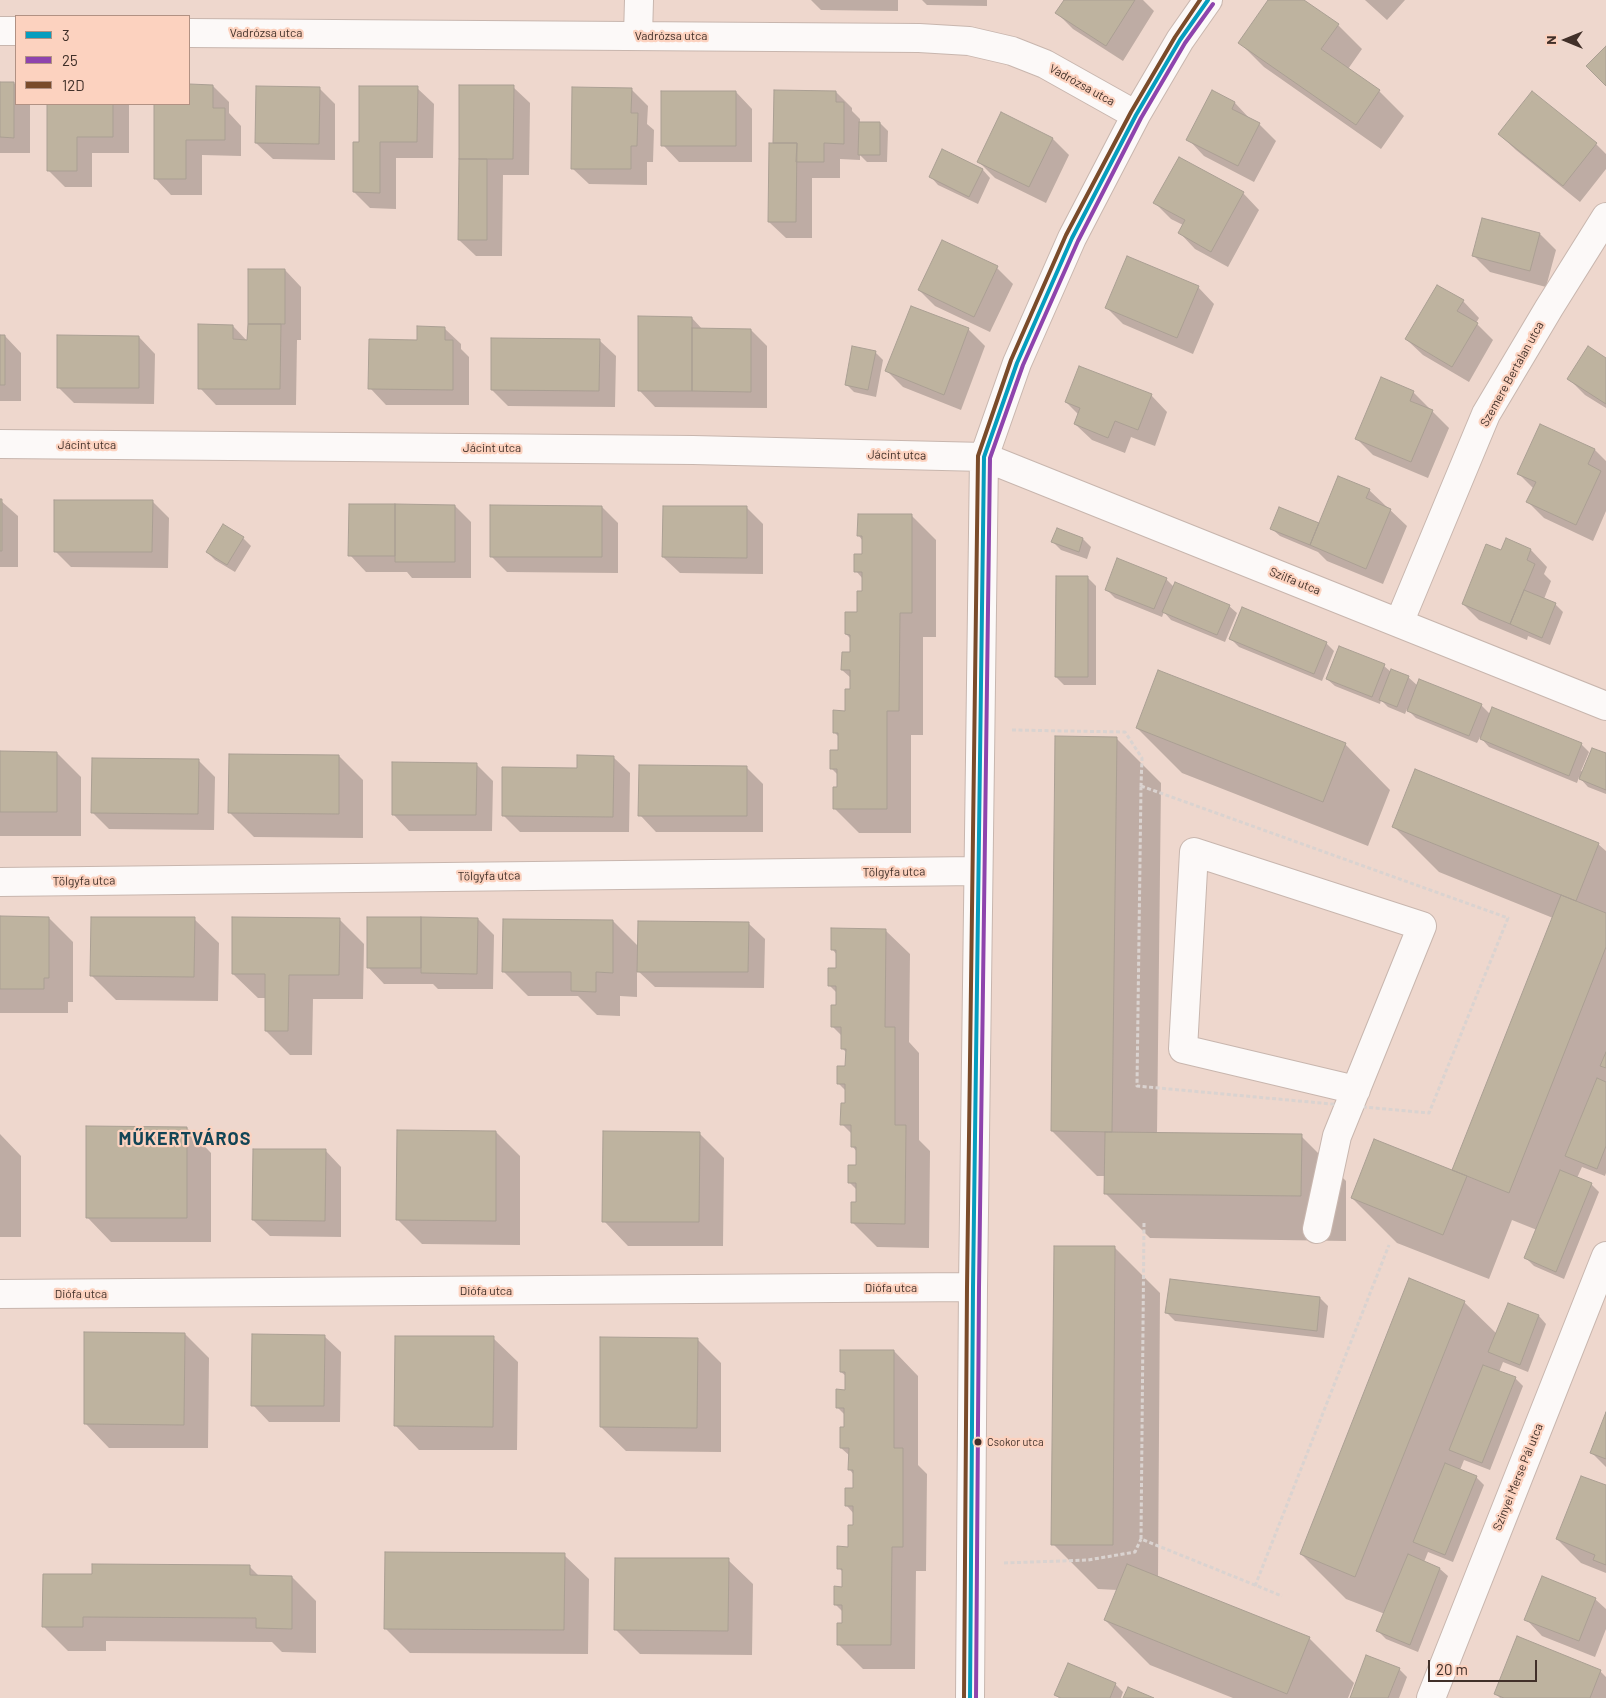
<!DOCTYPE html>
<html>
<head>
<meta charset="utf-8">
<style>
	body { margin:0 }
	#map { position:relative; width:1606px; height:1698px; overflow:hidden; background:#eed7cd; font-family:Barlow,sans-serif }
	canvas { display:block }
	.legend { position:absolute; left:15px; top:15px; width:175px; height:90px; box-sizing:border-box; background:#fcd2bf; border:1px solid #b19183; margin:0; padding:6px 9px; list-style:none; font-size:15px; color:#413029 }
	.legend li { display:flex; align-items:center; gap:10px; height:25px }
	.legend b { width:25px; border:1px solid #b19183 }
	.north { position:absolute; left:1541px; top:15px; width:50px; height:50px; -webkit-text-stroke:4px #fcd2bf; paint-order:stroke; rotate:270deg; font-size:14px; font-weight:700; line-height:20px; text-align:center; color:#413029 }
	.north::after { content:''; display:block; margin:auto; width:18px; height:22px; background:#413029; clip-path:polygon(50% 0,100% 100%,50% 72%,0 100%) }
	.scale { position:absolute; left:1428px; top:1660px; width:109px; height:22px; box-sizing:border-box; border:2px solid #413029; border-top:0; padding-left:6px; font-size:15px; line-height:18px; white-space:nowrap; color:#413029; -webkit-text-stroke:4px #fcd2bf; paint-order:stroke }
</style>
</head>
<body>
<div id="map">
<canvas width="1606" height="1698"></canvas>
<ul class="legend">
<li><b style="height:6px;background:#069dbe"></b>3</li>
<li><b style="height:6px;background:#8e44ad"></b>25</li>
<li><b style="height:6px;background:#7a4b2a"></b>12D</li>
</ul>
<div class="north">N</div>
<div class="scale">20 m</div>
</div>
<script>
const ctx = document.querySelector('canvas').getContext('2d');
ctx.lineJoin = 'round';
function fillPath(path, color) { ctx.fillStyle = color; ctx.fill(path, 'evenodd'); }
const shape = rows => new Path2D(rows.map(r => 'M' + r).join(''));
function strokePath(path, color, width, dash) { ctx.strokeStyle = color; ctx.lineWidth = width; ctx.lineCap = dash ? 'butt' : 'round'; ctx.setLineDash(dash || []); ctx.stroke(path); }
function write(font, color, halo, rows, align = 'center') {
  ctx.font = font + ' Barlow,sans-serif'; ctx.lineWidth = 4.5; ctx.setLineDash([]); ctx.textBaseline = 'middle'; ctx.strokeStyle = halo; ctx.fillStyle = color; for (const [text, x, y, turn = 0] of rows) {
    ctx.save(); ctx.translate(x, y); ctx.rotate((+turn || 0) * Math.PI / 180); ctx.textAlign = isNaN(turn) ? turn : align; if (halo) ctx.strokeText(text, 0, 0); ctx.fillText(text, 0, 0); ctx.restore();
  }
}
const shadow = shape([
	[811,0,898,0,898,11,821,10],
	[922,0,987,0,987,6,927,5],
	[1065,0,1143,0,1154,11,1123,61,1073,29,1057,13],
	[1270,0,1302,0,1338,25,1362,49,1348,69,1379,91,1404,116,1381,149,1264,67,1240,43],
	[1365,0,1405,0,1387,20],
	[0,83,14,83,16,85,16,104,30,104,30,153,0,153],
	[189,86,213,86,229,102,229,113,241,126,241,156,202,155,202,195,171,195,155,178,155,104,189,104],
	[461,86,513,87,530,103,529,175,503,175,502,256,476,256,459,240],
	[319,88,335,104,335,160,273,159,256,143],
	[417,88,434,104,433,158,396,158,396,209,370,208,354,192,360,143],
	[631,89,648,106,647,124,654,130,653,162,647,162,647,185,589,184,572,168],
	[1212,91,1235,103,1251,120,1259,124,1276,141,1254,182,1204,156,1188,139],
	[736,92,752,109,752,162,679,162,663,145],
	[836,92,852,108,852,111,860,119,860,123,880,123,888,131,887,162,867,162,860,155,860,160,840,159,840,178,812,178,812,238,786,238,769,222,774,144],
	[1532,93,1596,144,1606,154,1606,169,1580,202,1516,150,1499,134],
	[49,104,129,104,129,153,92,153,92,187,65,187,48,170],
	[1002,114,1053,139,1069,155,1046,203,995,178,979,162],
	[943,151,983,170,990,178,978,204,938,185,931,177],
	[1243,193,1259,210,1228,267,1195,249,1179,232,1183,225,1171,219,1155,203],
	[1483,219,1540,234,1556,250,1546,287,1490,272,1474,256],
	[997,268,1013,284,990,332,935,306,919,290],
	[285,270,301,287,301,340,297,340,296,405,216,405,200,388,233,326,248,342],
	[1438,286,1463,301,1479,318,1476,323,1493,340,1469,382,1423,355,1406,339],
	[1198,287,1214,304,1193,354,1123,324,1107,308],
	[912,307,969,330,985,346,961,410,903,387,887,371],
	[692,318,703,330,751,330,767,346,767,408,655,407,639,390],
	[444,328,461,344,461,349,469,357,469,405,386,405,370,388,418,341],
	[0,336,5,336,21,353,21,401,0,401],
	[139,337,155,354,154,404,74,403,58,387],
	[599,340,616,356,615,407,508,406,492,390],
	[875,352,883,360,876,397,854,392,846,384],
	[1606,360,1606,408,1585,395,1569,379],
	[1413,392,1429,408,1429,410,1432,411,1449,428,1428,478,1373,455,1357,439],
	[1151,395,1167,412,1155,446,1131,437,1125,453,1092,440,1075,424,1079,415,1066,402],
	[1541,425,1595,450,1606,461,1606,511,1593,541,1544,518,1528,502,1534,489,1518,473],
	[1369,490,1407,526,1383,584,1327,561,1318,552,1280,536,1272,529,1319,525],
	[0,500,18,516,18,567,0,567],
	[153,502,169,518,168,568,71,567,55,551],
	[455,506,471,522,471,578,412,578,407,572,366,572,350,555],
	[602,507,618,523,618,573,507,572,491,556],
	[746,507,763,524,763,574,680,573,663,557],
	[912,516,936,540,936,637,923,637,923,735,911,735,911,833,859,833,834,808,839,788,839,776,831,768,839,752,839,737,834,732,846,712,851,690,851,678,842,670,851,653,851,639,846,634,859,614,863,592,863,579,856,571,863,555,863,541,859,536],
	[223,526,243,538,251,546,235,572,215,560,207,552],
	[1058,530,1083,539,1091,547,1087,559,1061,550,1053,542],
	[1507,540,1531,550,1547,567,1544,574,1551,581,1544,599,1555,604,1563,612,1550,645,1528,636,1527,640,1479,620,1463,604,1502,552],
	[1088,578,1096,586,1096,685,1064,685,1056,677],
	[1166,579,1174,587,1229,606,1237,613,1225,642,1171,620,1164,612,1162,617,1115,598,1107,590],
	[1231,639,1326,643,1334,651,1322,681,1239,647],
	[1384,666,1391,672,1408,677,1418,686,1481,705,1491,715,1581,744,1589,752,1581,771,1584,772,1606,754,1606,794,1588,787,1579,777,1577,783,1489,747,1480,737,1477,743,1416,718,1407,709,1405,714,1388,707,1381,700,1380,704,1335,686,1327,679],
	[1137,728,1345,744,1390,790,1368,846,1182,773],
	[1116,738,1161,783,1157,1134,1301,1136,1346,1181,1346,1241,1150,1238,1105,1193,1105,1176,1097,1176,1052,1131],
	[0,753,57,753,81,777,81,836,0,836],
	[339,756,363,780,363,838,254,837,230,813],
	[613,757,630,773,629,832,520,832,503,815,578,769],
	[198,760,215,777,214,830,109,829,92,812],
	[476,764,493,781,492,831,409,831,393,814],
	[746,767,763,784,763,832,656,832,640,815],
	[1394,827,1598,844,1606,851,1606,1173,1605,1176,1582,1167,1577,1178,1591,1184,1599,1192,1564,1279,1534,1266,1526,1258,1537,1230,1512,1220,1489,1279,1397,1243,1352,1198,1453,1172,1553,918,1439,872],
	[0,917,49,918,73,942,73,1002,68,1002,68,1013,0,1013],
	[194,919,219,943,218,1001,116,1000,92,976],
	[339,919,364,944,363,999,313,999,312,1055,290,1055,266,1031,266,998,258,998,233,974],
	[478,919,494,935,493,989,438,989,433,984,384,984,368,967],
	[613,921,639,947,748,923,765,939,764,988,655,987,637,970,637,997,620,996,620,1016,597,1015,578,996,528,996,503,971],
	[885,930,910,954,909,1042,919,1053,919,1140,930,1151,929,1248,877,1247,853,1223,857,1203,857,1190,849,1182,857,1166,857,1152,853,1147,853,1135,842,1124,847,1105,847,1092,839,1084,846,1067,847,1053,842,1048,842,1036,832,1026,837,1006,837,993,829,985,837,969,837,955,833,950],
	[187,1128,211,1153,211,1242,111,1242,87,1217],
	[496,1132,520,1156,520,1245,422,1244,397,1219],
	[699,1133,724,1158,723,1246,628,1246,604,1221],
	[0,1134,21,1156,21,1237,0,1237],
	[325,1150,341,1167,341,1237,270,1236,253,1220],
	[1115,1248,1160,1293,1158,1577,1309,1638,1354,1683,1348,1698,1233,1698,1150,1665,1105,1620,1118,1590,1098,1589,1053,1544],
	[1320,1298,1328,1306,1324,1338,1175,1321,1167,1313],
	[1464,1302,1497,1334,1509,1304,1539,1316,1546,1324,1528,1372,1503,1362,1499,1372,1515,1378,1523,1386,1490,1470,1464,1460,1460,1470,1476,1477,1484,1485,1453,1562,1428,1552,1424,1562,1440,1569,1448,1576,1418,1652,1386,1639,1378,1631,1385,1614,1346,1599,1301,1554],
	[185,1334,209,1358,208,1448,109,1448,85,1423],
	[324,1336,341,1352,340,1422,269,1422,253,1405],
	[493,1338,518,1362,517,1450,419,1450,395,1425],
	[697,1339,721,1363,721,1452,626,1451,601,1427],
	[894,1351,918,1376,918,1465,927,1474,926,1571,916,1571,915,1669,863,1669,838,1644,843,1625,843,1612,835,1604,844,1588,844,1573,839,1568,850,1548,854,1527,854,1514,847,1506,854,1489,854,1475,850,1470,850,1456,841,1448,845,1428,845,1415,837,1407,846,1391,846,1376,841,1372],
	[1606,1415,1606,1467,1591,1452],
	[1606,1487,1606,1573,1581,1563,1557,1539],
	[564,1555,589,1579,588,1654,410,1653,385,1628],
	[728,1560,753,1584,752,1655,640,1654,616,1630],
	[250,1567,260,1577,292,1577,316,1601,316,1653,282,1652,272,1642,106,1641,106,1651,68,1651,43,1626,93,1575],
	[1595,1599,1606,1609,1606,1629,1595,1657,1542,1636,1526,1619],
	[1399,1669,1407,1677,1399,1698,1351,1698],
	[1600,1671,1606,1677,1606,1698,1500,1698,1496,1694],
	[1115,1684,1123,1692,1121,1698,1059,1698,1055,1695]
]);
const building = shape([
	[1064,0,1135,0,1106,46,1055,13,1064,0],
	[1268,0,1304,0,1339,24,1321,49,1380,90,1356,125,1238,43,1268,0],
	[1606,46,1606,86,1586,66,1606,46],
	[0,82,14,82,14,138,0,137,0,82],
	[189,84,213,85,213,108,225,108,225,140,186,140,186,179,154,179,154,104,189,104,189,84],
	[459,85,514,85,513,159,459,159,459,85],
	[256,86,320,87,319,144,255,143,256,86],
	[359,86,418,86,417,142,380,142,380,193,353,192,353,142,359,142,359,86],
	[572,87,632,88,631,113,638,113,637,146,631,146,631,169,571,169,572,87],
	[774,90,836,91,836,102,844,102,844,144,824,143,824,162,796,162,797,143,773,143,774,90],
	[1212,90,1235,102,1232,109,1260,123,1238,166,1186,140,1212,90],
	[661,91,736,91,736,146,661,146,661,91],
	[1532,91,1597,143,1563,186,1498,134,1532,91],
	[47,104,113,104,113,137,77,137,77,171,47,171,47,104],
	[1001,112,1053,138,1029,187,977,162,1001,112],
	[859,122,880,122,880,155,858,155,859,122],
	[769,143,797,143,796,222,768,222,769,143],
	[942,149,983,169,969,197,929,177,942,149],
	[1179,157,1244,192,1211,252,1178,233,1185,220,1153,203,1179,157],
	[459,159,487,159,487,240,458,240,459,159],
	[1482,218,1540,233,1530,271,1472,256,1482,218],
	[942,240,998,266,974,317,918,290,942,240],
	[1127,256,1199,286,1177,338,1105,308,1127,256],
	[248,269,285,269,285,324,248,324,248,269],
	[1437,285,1464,300,1457,311,1478,323,1452,367,1405,339,1437,285],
	[911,306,969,328,944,395,885,371,911,306],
	[638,316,692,317,692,391,638,391,638,316],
	[198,324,233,325,233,339,247,340,248,324,281,324,280,389,198,389,198,324],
	[417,326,445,327,445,340,453,340,453,390,368,389,369,339,417,340,417,326],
	[692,328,751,329,751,392,692,391,692,328],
	[0,335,5,335,5,385,0,385,0,335],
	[57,335,139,336,139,388,57,388,57,335],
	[491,338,600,339,599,391,491,390,491,338],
	[852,346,876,351,868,390,845,385,852,346],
	[1588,346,1606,358,1606,404,1567,379,1588,346],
	[1079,366,1152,394,1138,430,1115,421,1108,438,1074,424,1080,408,1065,402,1079,366],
	[1381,377,1414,391,1410,401,1433,410,1411,462,1355,439,1381,377],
	[1540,424,1595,449,1588,464,1601,471,1576,525,1526,502,1536,482,1517,474,1540,424],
	[1338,476,1370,489,1366,498,1391,509,1366,569,1310,545,1338,476],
	[0,499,2,499,2,551,0,551,0,499],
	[54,500,153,500,152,552,54,552,54,500],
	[349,504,395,504,395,556,348,556,349,504],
	[395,504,455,505,455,562,395,562,395,504],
	[490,505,602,506,602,557,490,557,490,505],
	[663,506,747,506,747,558,662,557,663,506],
	[1279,507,1319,523,1310,545,1270,529,1279,507],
	[858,514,912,514,912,613,900,613,899,711,887,711,887,809,833,809,833,787,837,787,837,769,830,769,830,750,838,750,838,733,833,733,833,710,845,711,845,689,850,689,850,670,841,670,842,652,850,652,850,635,845,634,845,612,857,612,857,591,862,591,862,572,854,572,854,554,862,554,862,536,857,536,858,514],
	[223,524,244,537,227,565,206,552,223,524],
	[1057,528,1083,538,1079,552,1051,542,1057,528],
	[1506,538,1531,549,1527,560,1535,564,1510,624,1462,604,1486,544,1501,550,1506,538],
	[1117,558,1167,578,1154,609,1105,590,1117,558],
	[1056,576,1088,576,1088,677,1055,677,1056,576],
	[1175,582,1230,605,1217,635,1162,612,1175,582],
	[1524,590,1556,603,1542,638,1510,624,1524,590],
	[1242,607,1327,642,1314,674,1229,639,1242,607],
	[1339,646,1385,664,1372,697,1326,679,1339,646],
	[1391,669,1409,676,1397,707,1379,700,1391,669],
	[1158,670,1346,743,1323,802,1136,728,1158,670],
	[1419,679,1482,704,1469,736,1407,711,1419,679],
	[1492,707,1582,743,1569,776,1480,739,1492,707],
	[1055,736,1117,737,1112,1132,1051,1131,1055,736],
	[1592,748,1606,753,1606,790,1579,779,1592,748],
	[0,751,57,752,57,812,0,812,0,751],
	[229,754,339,755,339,814,228,813,229,754],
	[577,755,614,756,613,817,502,816,502,767,577,768,577,755],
	[92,758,199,759,198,814,91,813,92,758],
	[392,762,477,763,476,815,392,815,392,762],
	[639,765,747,766,747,816,638,816,639,765],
	[1415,769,1599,843,1576,901,1392,827,1415,769],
	[1561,895,1606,913,1606,947,1509,1193,1452,1170,1561,895],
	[0,916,49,917,49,978,44,978,44,989,0,989,0,916],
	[91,917,195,917,194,977,90,976,91,917],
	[232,917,340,918,339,975,289,975,288,1031,265,1031,265,974,232,974,232,917],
	[367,917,421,917,421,968,367,968,367,917],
	[421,917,478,918,477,974,421,973,421,917],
	[503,919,613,920,613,973,596,972,596,992,571,991,571,972,502,972,503,919],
	[638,921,749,922,748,972,637,972,638,921],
	[831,928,886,929,885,1027,895,1027,895,1125,906,1125,905,1224,851,1223,851,1202,856,1202,856,1183,848,1183,848,1165,856,1165,856,1147,851,1147,851,1125,840,1125,841,1103,845,1103,845,1084,837,1084,837,1066,845,1066,846,1049,841,1049,841,1027,831,1027,831,1005,836,1005,836,986,828,986,828,968,836,968,836,950,831,950,831,928],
	[1606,1052,1606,1068,1600,1066,1606,1052],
	[1597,1078,1606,1082,1606,1146,1597,1169,1565,1156,1597,1078],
	[86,1126,187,1127,187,1218,86,1218,86,1126],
	[397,1130,496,1131,496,1221,396,1220,397,1130],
	[603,1131,700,1132,699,1222,602,1222,603,1131],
	[1105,1132,1302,1134,1301,1196,1104,1194,1105,1132],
	[1374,1139,1467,1176,1443,1235,1351,1198,1374,1139],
	[253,1149,326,1149,325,1221,252,1220,253,1149],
	[1560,1170,1592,1183,1556,1272,1524,1258,1560,1170],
	[1054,1246,1115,1246,1113,1545,1051,1545,1054,1246],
	[1409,1278,1465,1301,1355,1577,1300,1554,1409,1278],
	[1170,1279,1320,1297,1317,1331,1165,1313,1170,1279],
	[1508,1303,1539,1315,1520,1365,1488,1352,1508,1303],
	[84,1332,185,1333,184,1425,84,1424,84,1332],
	[252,1334,325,1335,324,1406,251,1406,252,1334],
	[395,1336,494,1336,493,1427,394,1426,395,1336],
	[600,1337,698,1338,697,1428,600,1427,600,1337],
	[840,1350,894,1350,894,1448,903,1448,903,1547,892,1547,891,1645,837,1645,837,1623,842,1623,842,1605,834,1605,834,1586,842,1587,842,1569,837,1569,837,1546,848,1547,848,1525,853,1525,853,1506,845,1506,845,1488,853,1488,853,1470,848,1470,849,1448,840,1448,840,1427,844,1427,844,1408,836,1408,836,1389,845,1390,845,1372,840,1372,840,1350],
	[1483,1365,1516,1377,1482,1463,1449,1450,1483,1365],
	[1606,1412,1606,1459,1590,1453,1606,1412],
	[1445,1463,1477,1476,1445,1555,1413,1542,1445,1463],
	[1581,1476,1606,1485,1606,1565,1593,1560,1595,1555,1556,1539,1581,1476],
	[385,1552,565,1553,564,1630,384,1629,385,1552],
	[1408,1554,1440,1568,1410,1645,1376,1631,1408,1554],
	[615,1558,729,1558,728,1631,614,1630,615,1558],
	[92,1564,250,1565,250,1575,292,1576,292,1629,256,1628,256,1618,83,1617,83,1627,42,1627,43,1574,92,1574,92,1564],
	[1127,1564,1310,1637,1287,1694,1104,1620,1127,1564],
	[1542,1576,1596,1598,1579,1641,1524,1620,1542,1576],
	[1517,1636,1601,1670,1590,1698,1504,1698,1494,1694,1517,1636],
	[1366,1655,1400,1668,1388,1698,1350,1698,1366,1655],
	[1068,1663,1116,1683,1110,1698,1061,1698,1054,1695,1068,1663],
	[1128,1687,1154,1698,1123,1698,1128,1687]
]);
const path = shape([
	[1012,730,1125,732,1142,758,1141,786],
	[1141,786,1508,918,1429,1113,1137,1086,1141,786],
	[1144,1223,1141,1539,1282,1596],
	[1004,1563,1088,1560,1135,1552,1141,1539],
	[1255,1586,1389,1245]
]);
const minor = shape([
	[0,31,16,31],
	[189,33,919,38,969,41,1012,51,1045,64,1136,115],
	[638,36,639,0],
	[0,444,693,450,984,457,1606,706],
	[1399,623,1486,414,1549,308,1606,217],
	[0,882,978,871],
	[1317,1229,1337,1136,1422,926,1194,852,1183,1049,1356,1090],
	[0,1294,973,1287],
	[970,1698,973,1287,984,457,1017,363,1072,238,1136,115,1180,40,1208,0],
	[1431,1698,1606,1256]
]);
const bus1 = shape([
	[970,1698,973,1287,984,457,1017,363,1072,238,1136,115,1180,40,1208,0]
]);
const bus2 = shape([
	[976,1698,979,1287,990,458,1023,365,1078,241,1141,118,1185,43,1213,4]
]);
const bus3 = shape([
	[964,1698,967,1287,978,456,1011,360,1066,235,1131,112,1175,37,1200,0]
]);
const markers = [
	[978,1442,4.5,"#413029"]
];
const busNames = [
	["Csokor utca",987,1442]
];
const streetNames = [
	["Vadrózsa utca",266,33],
	["Vadrózsa utca",671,36],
	["Vadrózsa utca",1082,85,29],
	["Szemere Bertalan utca",1512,374,-61],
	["Jácint utca",87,445],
	["Jácint utca",492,448],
	["Jácint utca",897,455,1],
	["Szilfa utca",1295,581,22],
	["Tölgyfa utca",894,872,-1],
	["Tölgyfa utca",489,876,-1],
	["Tölgyfa utca",84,881,-1],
	["Diófa utca",891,1288],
	["Diófa utca",486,1291],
	["Diófa utca",81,1294],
	["Szinyei Merse Pál utca",1518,1477,-68]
];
const districtNames = [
	["MŰKERTVÁROS",185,1139]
];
fillPath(shadow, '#0003');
fillPath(building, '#beb39f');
strokePath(building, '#aa9f93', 1);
strokePath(minor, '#c8b6ae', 30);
strokePath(path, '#dad3d0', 3, [4, 2.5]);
strokePath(minor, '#fcf9f8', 28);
strokePath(bus1, '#069dbe', 4);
strokePath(bus2, '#8e44ad', 4);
strokePath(bus3, '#7a4b2a', 4);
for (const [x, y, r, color] of markers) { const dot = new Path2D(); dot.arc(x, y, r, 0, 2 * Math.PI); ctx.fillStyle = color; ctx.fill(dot); strokePath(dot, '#fcd2bf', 2); }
write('11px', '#413029', '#fcd2bf', busNames, 'left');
write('12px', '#413029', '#fcd2bf', streetNames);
ctx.letterSpacing = '1px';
write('bold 18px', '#124556', '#fcd2bf', districtNames);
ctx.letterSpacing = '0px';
</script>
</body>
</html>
